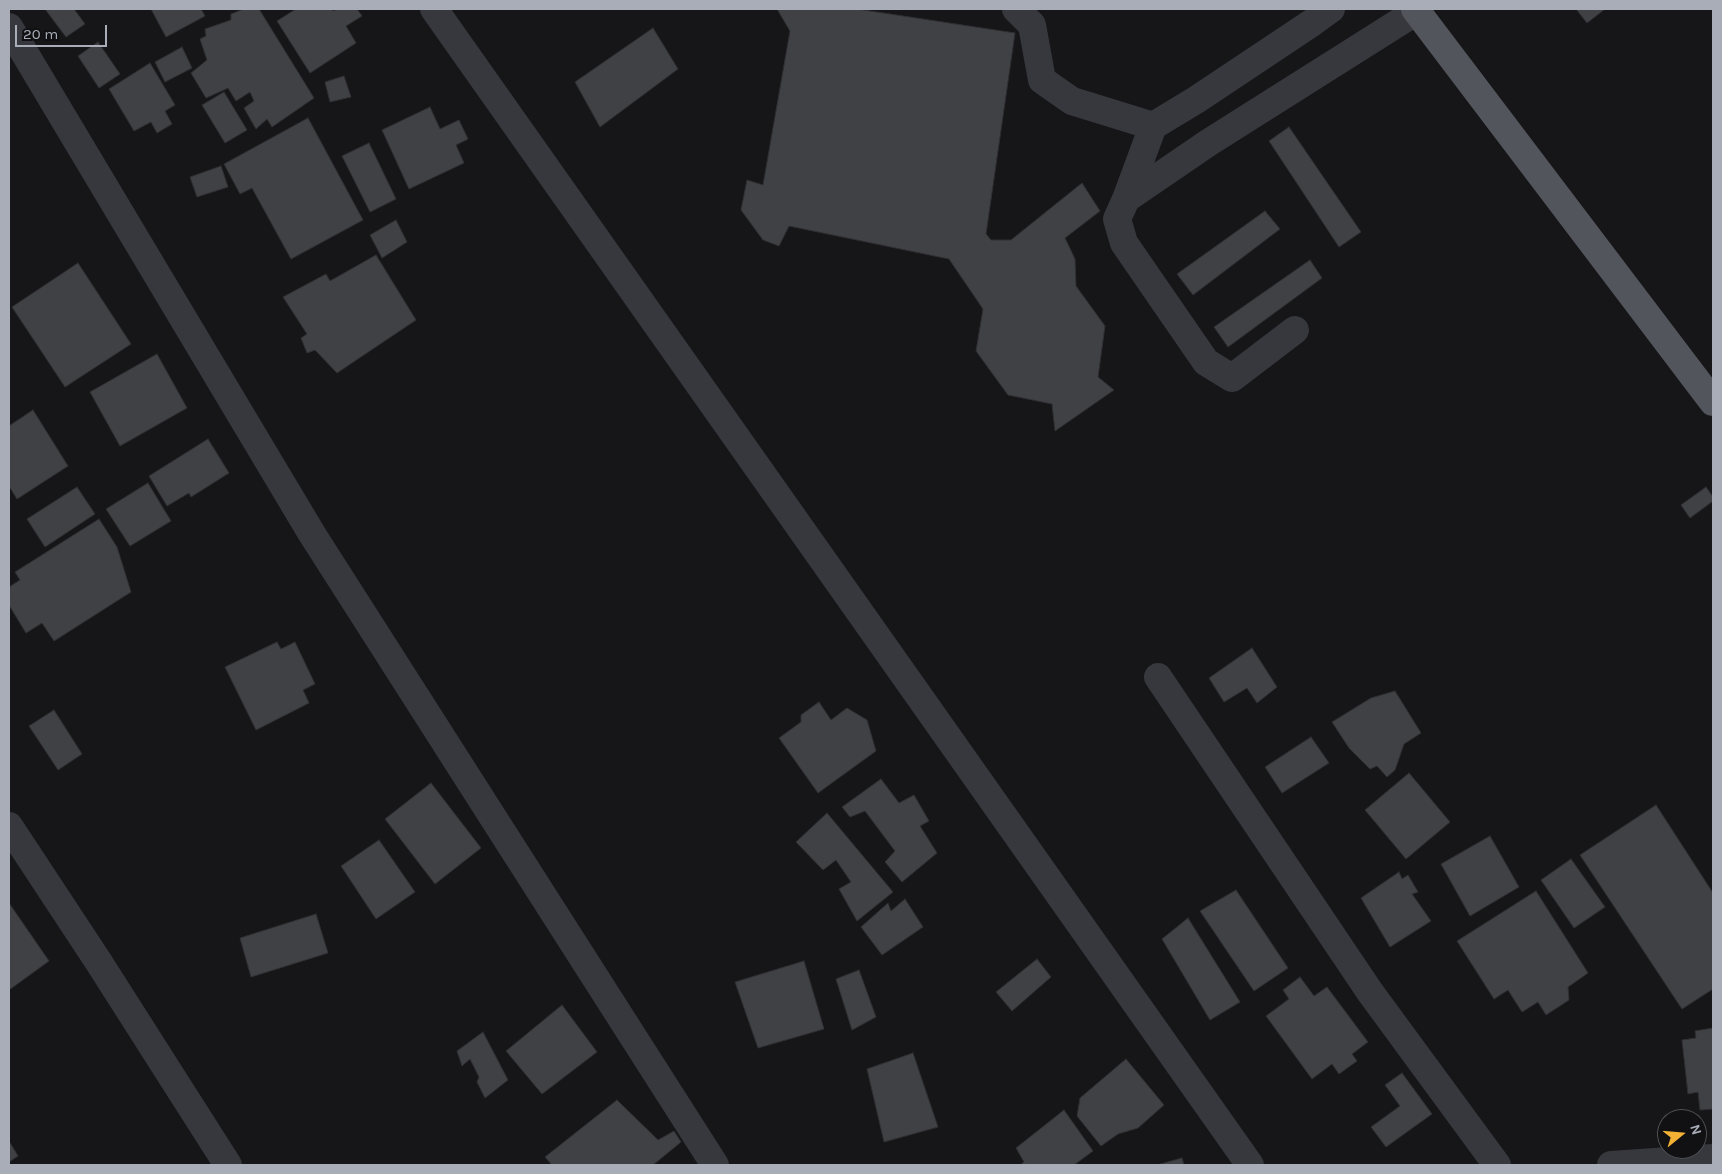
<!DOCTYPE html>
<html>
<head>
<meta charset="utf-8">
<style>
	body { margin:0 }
	#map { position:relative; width:1722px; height:1174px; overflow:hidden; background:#161618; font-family:Karla,sans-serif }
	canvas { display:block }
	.frame { position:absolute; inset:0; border:10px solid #a8adb8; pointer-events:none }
	.north { position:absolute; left:1657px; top:1109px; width:50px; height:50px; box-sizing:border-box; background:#111113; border:1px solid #4d4f55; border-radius:50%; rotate:73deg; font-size:14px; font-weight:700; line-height:20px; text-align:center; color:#a8adb8 }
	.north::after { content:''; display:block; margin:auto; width:18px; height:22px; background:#f2b134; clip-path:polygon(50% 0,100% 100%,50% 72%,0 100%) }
	.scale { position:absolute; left:15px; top:25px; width:92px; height:22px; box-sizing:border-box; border:2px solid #a8adb8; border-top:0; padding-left:6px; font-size:15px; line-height:18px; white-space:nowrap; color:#a8adb8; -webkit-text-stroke:4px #111113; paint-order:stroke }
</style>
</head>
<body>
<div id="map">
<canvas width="1722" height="1174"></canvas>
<div class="frame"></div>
<div class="north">N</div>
<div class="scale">20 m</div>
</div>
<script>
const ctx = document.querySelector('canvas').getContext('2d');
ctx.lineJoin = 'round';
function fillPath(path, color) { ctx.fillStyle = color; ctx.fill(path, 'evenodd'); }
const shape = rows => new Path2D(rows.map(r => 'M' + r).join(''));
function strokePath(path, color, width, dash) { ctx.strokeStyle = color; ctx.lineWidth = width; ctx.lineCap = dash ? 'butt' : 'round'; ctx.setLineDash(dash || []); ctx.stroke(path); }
const building = shape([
	[45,9,74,9,85,24,66,37,45,9],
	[151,9,201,9,205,16,166,37,151,9],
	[244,9,259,9,314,98,272,127,267,119,256,129,244,108,254,101,250,92,236,101,228,88,206,98,191,73,207,60,200,39,206,36,205,29,231,20,231,14,244,9],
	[296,9,332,9,333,11,337,9,357,9,362,16,346,26,356,43,310,73,277,21,296,9],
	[777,9,857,9,1015,33,986,234,991,240,1011,240,1082,183,1100,211,1065,238,1075,259,1076,286,1105,326,1098,377,1114,390,1055,431,1052,404,1008,395,976,351,983,309,949,259,789,226,779,246,763,240,741,210,747,180,763,185,790,31,777,9],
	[1576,9,1605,9,1587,23,1576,9],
	[653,28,678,69,600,127,575,82,653,28],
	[98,42,120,74,99,88,78,56,98,42],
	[182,47,192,68,165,82,155,62,182,47],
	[150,63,175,105,165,111,172,124,157,133,151,122,134,131,109,89,150,63],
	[344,76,351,97,330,102,325,82,344,76],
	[224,92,247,130,225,143,202,105,224,92],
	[430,107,440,129,459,120,468,139,456,145,464,163,409,189,382,130,430,107],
	[308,118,363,220,291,259,252,188,240,194,224,164,308,118],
	[1289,127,1361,232,1339,247,1269,141,1289,127],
	[369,143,396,199,370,212,342,156,369,143],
	[221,166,228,187,197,197,190,177,221,166],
	[1265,211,1280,229,1193,295,1177,274,1265,211],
	[396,220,407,242,382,258,370,235,396,220],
	[376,255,416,320,337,373,315,350,307,353,301,338,307,334,283,297,326,274,330,281,376,255],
	[1310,260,1322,278,1228,347,1214,327,1310,260],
	[78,263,131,344,65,387,12,307,78,263],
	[157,354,187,408,120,446,90,392,157,354],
	[33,410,68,466,17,499,9,486,9,426,33,410],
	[208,439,229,473,191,497,189,493,167,506,149,476,208,439],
	[148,483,171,521,130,546,106,509,148,483],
	[77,487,95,514,45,547,27,519,77,487],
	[1706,487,1713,497,1713,501,1690,518,1681,505,1706,487],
	[99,519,117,547,131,592,54,641,42,623,26,633,9,605,9,587,20,580,15,572,99,519],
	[277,642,281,649,295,642,315,684,303,690,309,703,256,730,225,667,277,642],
	[1252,648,1277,687,1257,703,1247,688,1224,702,1209,678,1252,648],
	[1395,691,1421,733,1404,744,1395,770,1387,777,1377,766,1370,769,1349,748,1332,722,1371,698,1395,691],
	[819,702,831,720,847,708,867,720,876,751,818,793,779,738,801,722,801,715,819,702],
	[54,710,82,754,58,770,29,726,54,710],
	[1311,737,1329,763,1282,793,1265,767,1311,737],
	[1409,773,1450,822,1406,859,1365,810,1409,773],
	[881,779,899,803,914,795,929,821,920,826,937,853,902,882,885,862,895,851,865,811,850,817,842,807,881,779],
	[431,783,481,848,435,884,385,819,431,783],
	[1656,805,1713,893,1713,989,1682,1009,1580,855,1656,805],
	[827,813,893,892,857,921,839,889,851,882,836,860,823,870,796,842,827,813],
	[1490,836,1519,887,1470,916,1441,864,1490,836],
	[379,840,415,892,376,919,341,866,379,840],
	[1571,859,1605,907,1574,928,1541,880,1571,859],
	[1399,872,1402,879,1408,875,1418,892,1412,894,1431,921,1390,947,1361,898,1399,872],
	[1236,890,1288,968,1254,991,1200,911,1236,890],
	[1536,891,1588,973,1568,987,1569,1000,1546,1015,1538,1002,1522,1012,1508,990,1494,999,1457,941,1536,891],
	[905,899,923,927,882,955,861,927,888,903,891,911,905,899],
	[9,903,49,961,9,990,9,903],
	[316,914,328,953,251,977,240,938,316,914],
	[1188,918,1240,1002,1210,1020,1162,939,1188,918],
	[1037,959,1051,977,1012,1011,996,992,1037,959],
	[804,961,824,1029,758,1048,735,982,804,961],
	[859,970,876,1017,852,1030,836,979,859,970],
	[1300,977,1314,996,1327,987,1368,1042,1352,1054,1357,1061,1339,1074,1332,1064,1312,1079,1266,1016,1289,999,1283,990,1300,977],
	[562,1005,597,1052,542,1094,506,1051,562,1005],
	[1713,1028,1713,1109,1700,1110,1698,1092,1688,1094,1682,1040,1696,1038,1695,1031,1713,1028],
	[483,1032,508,1080,485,1098,477,1082,479,1077,470,1059,462,1066,457,1051,483,1032],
	[913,1053,938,1127,884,1142,867,1069,913,1053],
	[1126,1059,1164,1105,1138,1128,1118,1134,1101,1146,1077,1116,1080,1098,1126,1059],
	[1402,1073,1432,1114,1386,1147,1371,1127,1400,1106,1385,1085,1402,1073],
	[617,1100,658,1140,674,1131,681,1142,653,1165,552,1165,545,1157,617,1100],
	[1064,1110,1093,1151,1074,1165,1020,1165,1024,1162,1016,1148,1064,1110],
	[9,1141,18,1156,9,1162,9,1141],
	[1182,1158,1184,1165,1157,1165,1182,1158]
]);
const minor = shape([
	[434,9,1250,1165],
	[1016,9,1032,25,1042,80,1072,101,1153,126,1196,100,1313,22,1331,9],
	[9,27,312,534,715,1165],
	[1126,199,1153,126],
	[1295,330,1232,378,1206,362,1124,243,1117,219,1126,199,1208,143,1417,11],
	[1158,677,1370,992,1497,1165],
	[9,826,98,961,228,1165],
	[1611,1165,1713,1158]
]);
const major = shape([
	[1415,9,1713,402]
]);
fillPath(building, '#404145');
strokePath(building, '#303034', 1);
strokePath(minor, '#37383d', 28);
strokePath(major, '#53555c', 28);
</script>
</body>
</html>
